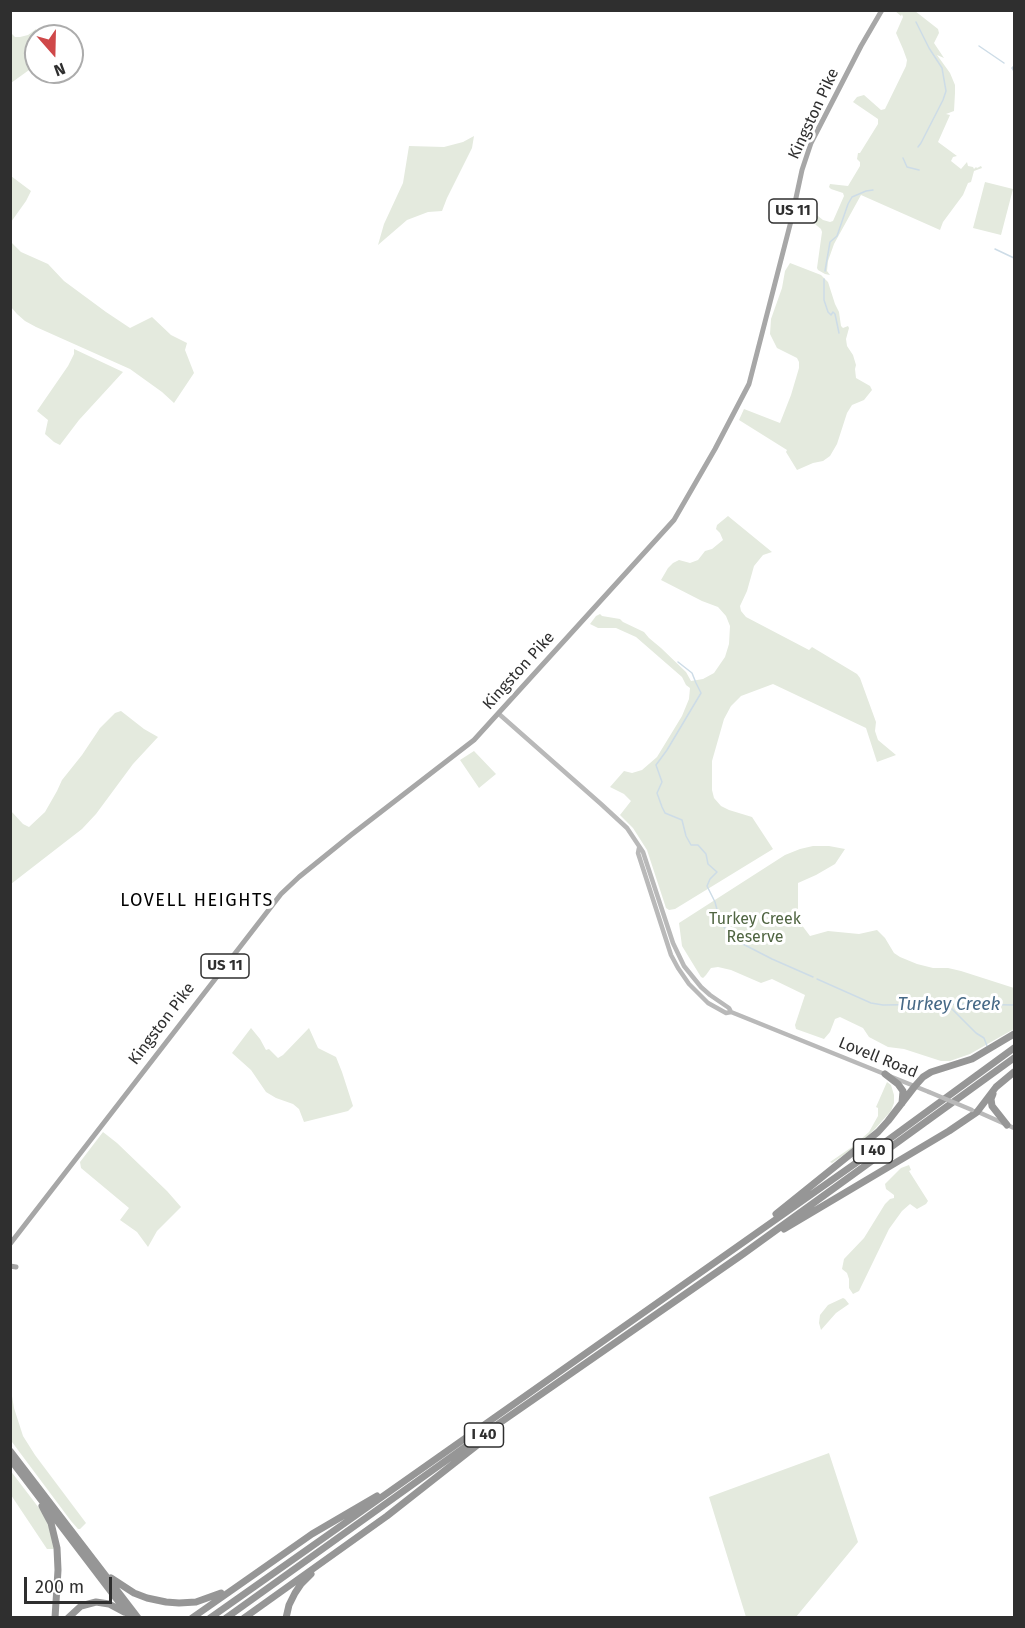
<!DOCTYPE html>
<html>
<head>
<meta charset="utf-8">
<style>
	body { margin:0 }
	#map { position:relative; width:1025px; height:1628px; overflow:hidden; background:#fff; font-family:"Fira Sans",sans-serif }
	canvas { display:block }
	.frame { position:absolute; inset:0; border:12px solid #2f2f2f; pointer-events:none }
	.north { position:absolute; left:24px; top:24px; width:60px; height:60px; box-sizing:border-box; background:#fff; border:2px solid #acacac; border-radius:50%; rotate:160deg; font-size:16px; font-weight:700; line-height:24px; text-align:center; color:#2f2f2f }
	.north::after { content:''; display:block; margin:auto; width:21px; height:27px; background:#cf4849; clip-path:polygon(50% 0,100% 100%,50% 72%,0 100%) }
	.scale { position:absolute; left:24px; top:1577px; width:88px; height:27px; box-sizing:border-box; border:3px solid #2f2f2f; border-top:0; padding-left:8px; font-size:18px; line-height:21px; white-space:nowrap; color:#2f2f2f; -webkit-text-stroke:4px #fff; paint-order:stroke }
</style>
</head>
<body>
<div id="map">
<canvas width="1025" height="1628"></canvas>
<div class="frame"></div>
<div class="north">N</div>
<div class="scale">200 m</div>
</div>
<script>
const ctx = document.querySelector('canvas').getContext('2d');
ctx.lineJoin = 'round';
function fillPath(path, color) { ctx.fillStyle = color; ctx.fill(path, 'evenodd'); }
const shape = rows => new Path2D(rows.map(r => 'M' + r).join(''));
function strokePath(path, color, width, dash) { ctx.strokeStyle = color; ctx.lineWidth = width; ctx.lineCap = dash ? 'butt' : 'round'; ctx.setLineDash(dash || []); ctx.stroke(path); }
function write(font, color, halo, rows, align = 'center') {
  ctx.font = font + ' "Fira Sans",sans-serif'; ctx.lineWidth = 6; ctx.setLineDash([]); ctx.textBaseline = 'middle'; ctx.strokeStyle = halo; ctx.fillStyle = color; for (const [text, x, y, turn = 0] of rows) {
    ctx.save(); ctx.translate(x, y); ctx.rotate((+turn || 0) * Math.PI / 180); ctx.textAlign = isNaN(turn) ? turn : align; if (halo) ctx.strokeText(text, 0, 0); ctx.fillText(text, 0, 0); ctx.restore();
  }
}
const green = shape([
	[895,11,915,11,938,29,939,33,934,43,944,58,937,55,950,73,955,85,955,93,954,111,946,114,950,115,938,142,957,156,953,157,951,161,961,169,967,162,968,166,973,167,974,169,976,167,977,168,981,166,982,168,974,171,971,182,968,183,963,195,943,222,940,230,861,195,834,244,828,261,827,271,830,275,825,274,818,270,817,268,822,232,821,229,816,225,813,221,815,217,818,216,823,220,830,222,833,221,844,196,843,193,831,189,829,187,830,184,848,186,860,166,860,162,857,159,858,153,860,153,878,124,878,119,853,102,857,97,864,95,881,110,885,109,906,66,907,60,903,49,896,33,903,17,902,14,901,16],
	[36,29,39,36,36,36,36,65,11,83,11,33,15,37,20,37,28,35],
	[474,136,472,148,447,198,442,211,428,212,407,220,378,245,384,224,403,183,409,146,444,147,463,142],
	[11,176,31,191,26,201,11,222],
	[985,182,1013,189,1001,235,973,228],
	[10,241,21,252,48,264,64,281,106,312,130,328,152,317,171,335,187,343,185,350,194,373,174,403,162,392,130,369,36,327,25,321,17,314,11,307],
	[790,263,821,275,828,282,835,304,839,312,841,326,843,328,848,326,849,328,846,339,847,346,853,355,856,365,855,369,856,378,870,386,872,390,864,400,852,405,847,413,837,444,830,456,823,461,813,463,797,470,786,452,787,450,739,420,744,409,780,423,791,395,799,368,799,362,797,358,777,348,770,334,771,319,782,288,785,271],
	[74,349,123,372,79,420,60,445,54,442,45,434,48,420,37,411,68,366,74,354],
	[728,516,772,552,763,555,754,566,747,591,740,606,741,611,746,617,809,650,812,647,857,674,860,678,876,722,875,731,878,740,896,755,877,762,866,728,773,684,741,696,731,706,724,719,712,761,712,790,714,798,721,806,729,810,752,817,773,849,675,909,669,910,666,908,647,850,633,828,620,815,631,801,624,794,610,787,624,771,632,773,642,770,657,757,682,716,689,699,690,688,686,685,682,677,636,637,616,628,598,628,590,624,596,616,600,614,602,616,620,619,623,622,644,632,649,638,661,648,686,672,691,681,703,679,714,673,725,657,729,644,730,626,726,616,718,607,702,601,661,580,668,568,673,563,679,560,690,563,698,560,705,551,712,549,723,540,720,533,716,529,717,525],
	[121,711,144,729,158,737,133,764,96,814,82,829,11,884,11,811,23,824,29,827,45,812,57,791,62,780,82,755,100,728,115,713],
	[474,751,496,774,479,788,460,760],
	[813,846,829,846,845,849,835,864,816,875,798,883,798,910,801,924,810,936,828,931,859,934,877,930,885,938,894,953,900,957,917,964,933,968,948,968,961,971,1014,988,1014,1029,970,1054,950,1061,941,1061,904,1049,888,1047,869,1037,863,1028,840,1017,835,1019,830,1032,824,1039,796,1029,795,1025,805,995,772,979,761,983,731,970,718,967,711,968,706,975,703,978,701,977,682,946,679,923,785,855,800,849],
	[251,1028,260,1039,266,1050,269,1049,278,1058,283,1055,309,1028,318,1048,336,1057,342,1072,353,1106,348,1111,304,1122,299,1109,293,1104,276,1098,266,1092,251,1070,232,1053],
	[887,1082,891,1085,894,1095,894,1103,891,1111,874,1130,858,1145,832,1163,830,1162,852,1147,869,1132,878,1116,878,1108,876,1107],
	[103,1132,117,1143,167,1191,181,1207,157,1231,148,1247,137,1232,120,1220,129,1208,81,1168,80,1162],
	[909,1165,911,1170,909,1171,928,1201,926,1204,917,1209,910,1204,902,1211,889,1229,859,1291,853,1294,849,1288,849,1279,847,1273,842,1269,844,1259,864,1238,885,1204,890,1199,894,1198,894,1195,886,1189,885,1184,901,1168],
	[843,1298,845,1299,849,1304,836,1313,821,1330,819,1323,820,1315,828,1305],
	[11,1390,14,1408,23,1436,35,1455,86,1523,80,1529,78,1529,71,1521,12,1442,10,1438],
	[829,1453,858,1542,796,1617,746,1617,709,1497],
	[10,1470,42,1512,52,1534,54,1549,47,1549,11,1495]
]);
const stream = shape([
	[916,22,929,48,942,68,946,91,943,100,921,143,918,147],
	[979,46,1004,63],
	[1014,66,1012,68,1014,71],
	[903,158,907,167,919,170],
	[995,249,1014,258],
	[825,271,830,242,837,236,848,204,852,197,866,191,873,190],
	[824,279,824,300,828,312,831,315,833,312,835,314,839,333],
	[678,662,692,673,696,683,701,693,667,750,656,765,662,782,657,793,662,807,665,813,682,820,686,836,691,845,698,845,706,854,708,864,717,872,710,879,707,886,715,902,720,921,727,931,737,941,772,959,813,977],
	[817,979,871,1003,883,1005,959,1004,1014,1005],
	[947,1004,976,1033,984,1038,987,1046]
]);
const secondary = shape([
	[499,714,601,804,627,828,643,852,673,943,684,966,701,987,710,995,729,1008,731,1012],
	[639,848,638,853,671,955,678,968,689,984,708,1003,726,1013,731,1012,741,1016,929,1092],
	[976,1111,1014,1128]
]);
const primary = shape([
	[10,1244,281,894,299,877,351,835,474,740,674,520,715,449,749,384,791,221,802,170,811,143,861,46,882,10],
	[10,1266,16,1267]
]);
const highway = shape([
	[885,1074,898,1084,903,1091,902,1103],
	[993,1094,991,1099,992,1106,1007,1125],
	[776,1214,878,1132,888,1121,915,1086,923,1077,931,1072,972,1059,1014,1034],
	[784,1229,949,1131,977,1112,996,1087,1014,1072],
	[10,1451,138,1618],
	[10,1459,131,1618],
	[42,1506,51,1523,57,1548,58,1570,55,1618],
	[111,1578,134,1593,147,1598,166,1602,179,1603,196,1602,221,1593],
	[68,1618,81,1606,96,1602,109,1604,124,1612],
	[192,1618,312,1534,377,1496],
	[210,1618,873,1151,1014,1048],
	[226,1618,465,1447,743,1254,1014,1058],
	[244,1618,387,1516,485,1439],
	[286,1618,289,1605,295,1593,301,1584,311,1574]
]);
const secondaryBridge = shape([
	[929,1092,972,1110]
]);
const shields = [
	[793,211,48],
	[225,966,48],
	[873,1151,39],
	[484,1435,39]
];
const shieldNames = [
	["US 11",793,211],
	["US 11",225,966],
	["I 40",873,1151],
	["I 40",484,1435]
];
const streetNames = [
	["Kingston Pike",814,114,-65],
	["Kingston Pike",519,671,-48],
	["Kingston Pike",162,1024,-53],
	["Lovell Road",878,1058,22]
];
const parkNames = [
	["Turkey Creek",755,920],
	["Reserve",755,938]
];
const neighbourhoodNames = [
	["LOVELL HEIGHTS",197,901]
];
const waterNames = [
	["Turkey Creek",949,1005]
];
fillPath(green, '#e4eade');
strokePath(stream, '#cddce7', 1.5);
strokePath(secondary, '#b9b9b9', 4.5);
strokePath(primary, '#a7a7a7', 5);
strokePath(highway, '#969696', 7);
strokePath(secondaryBridge, '#b9b9b9', 4.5);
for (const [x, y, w] of shields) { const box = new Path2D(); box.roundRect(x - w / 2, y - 12, w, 24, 4.5); ctx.fillStyle = '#fff'; ctx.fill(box); strokePath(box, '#2f2f2f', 1.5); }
write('bold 15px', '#2f2f2f', null, shieldNames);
write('16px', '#2f2f2f', '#fff', streetNames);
write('16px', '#506542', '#fff', parkNames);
ctx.letterSpacing = '1.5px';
write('18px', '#000', '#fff', neighbourhoodNames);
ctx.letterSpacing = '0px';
write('italic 18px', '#476a87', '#fff', waterNames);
</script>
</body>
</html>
